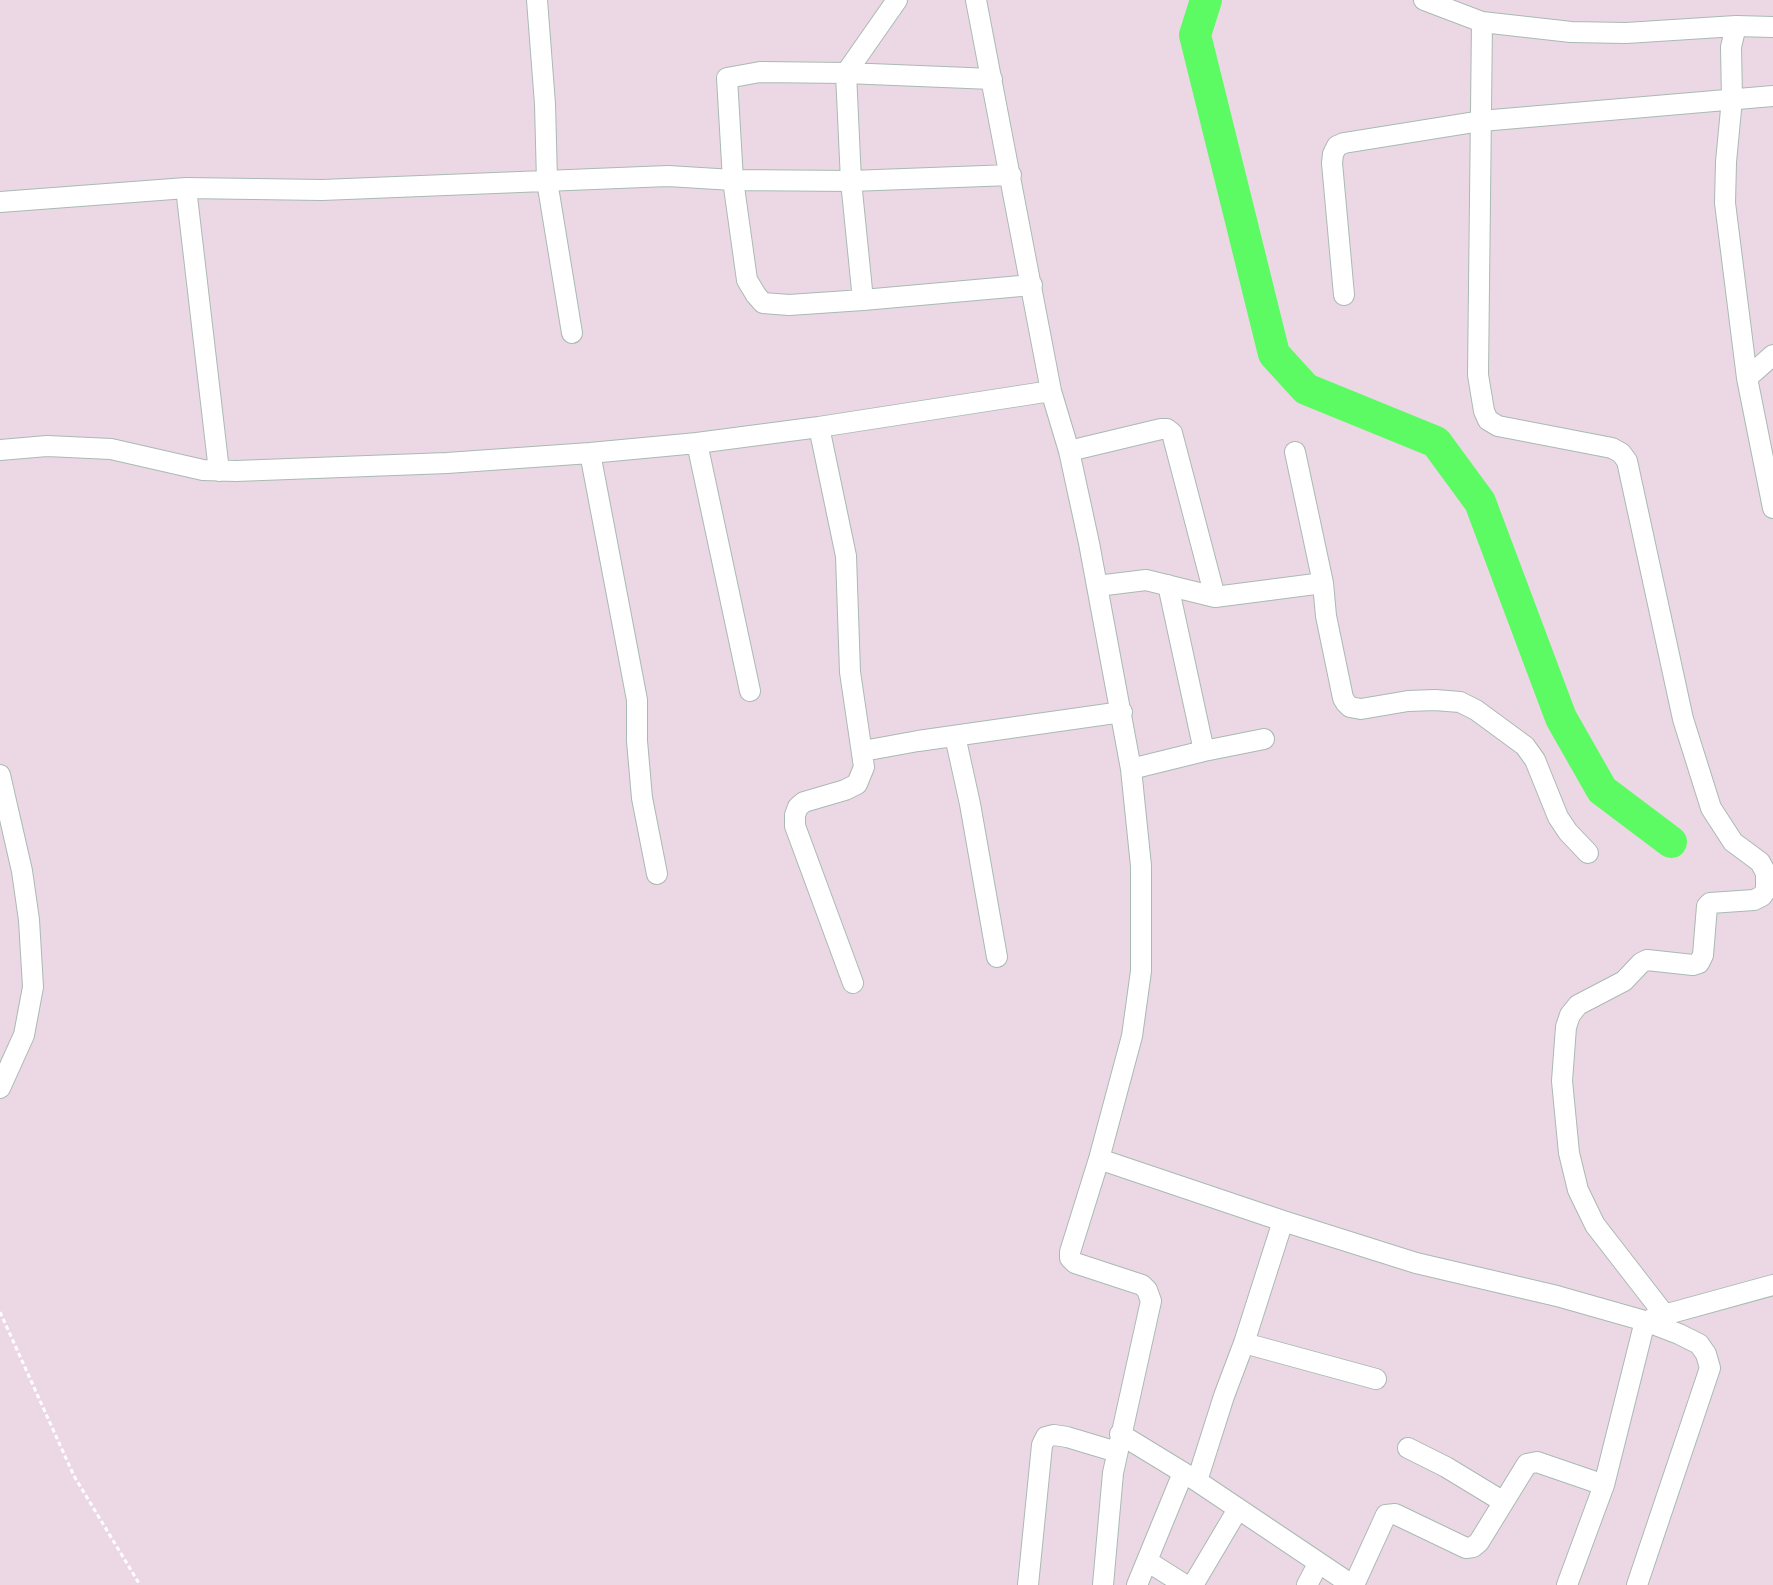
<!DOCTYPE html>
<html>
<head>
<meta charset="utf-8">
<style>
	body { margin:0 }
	canvas { display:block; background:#ecd7e5 }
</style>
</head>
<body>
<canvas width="1773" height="1585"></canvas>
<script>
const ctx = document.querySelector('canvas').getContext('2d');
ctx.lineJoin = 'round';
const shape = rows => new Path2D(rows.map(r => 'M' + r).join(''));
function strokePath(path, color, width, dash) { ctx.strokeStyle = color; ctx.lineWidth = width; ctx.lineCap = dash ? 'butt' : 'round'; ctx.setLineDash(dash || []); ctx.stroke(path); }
const river = shape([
	[1206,0,1195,35,1274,354,1306,389,1436,442,1480,502,1561,718,1602,790,1671,842]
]);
const path = shape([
	[0,1312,74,1476,140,1585]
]);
const minor = shape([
	[537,0,545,104,547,181,572,333],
	[897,0,846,73,851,181,863,300,789,305,763,303,756,295,747,280,733,180,727,78,760,72,846,73,992,79],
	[976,0,1051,391,1069,451,1089,543,1131,769,1141,866,1141,971,1132,1036,1099,1159,1283,1221,1416,1263,1557,1296,1645,1321,1679,1334,1699,1344,1706,1354,1710,1368,1637,1585],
	[1424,0,1482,22,1571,32,1626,33,1736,26,1773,27],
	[1482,22,1478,375,1484,411,1488,420,1498,426,1612,448,1621,453,1627,461,1683,719,1711,808,1733,842,1760,862,1766,873,1766,890,1762,896,1754,900,1710,903,1707,906,1703,955,1699,963,1693,965,1647,960,1641,963,1624,981,1578,1005,1570,1015,1566,1027,1562,1081,1569,1153,1578,1190,1595,1225,1664,1314],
	[1736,26,1731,47,1732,99,1726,162,1725,203,1747,378,1773,508],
	[186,188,219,471],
	[0,202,186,188,322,190,668,176,733,180,851,181,1011,175],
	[1344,295,1332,163,1333,154,1337,146,1344,143,1481,121,1773,96],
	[863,300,1032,285],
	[1747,378,1773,355],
	[819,427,846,556,850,672,864,767,857,784,845,790,804,802,798,807,795,815,795,826,853,983],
	[0,450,47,446,111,449,203,470,236,471,447,463,590,453],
	[1069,451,1161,429,1167,429,1172,433,1215,597],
	[1295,452,1323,583,1326,616,1343,698,1346,703,1350,707,1361,709,1408,701,1435,700,1460,702,1476,710,1525,746,1535,760,1558,817,1568,832,1588,853],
	[1168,585,1204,751],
	[1097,586,1146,580,1215,597,1323,583],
	[750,691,697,443,819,427,1051,391],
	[955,736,970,804,997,957],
	[863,751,918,741,1122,712],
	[1131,769,1204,751,1264,739],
	[0,775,22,871,29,920,33,987,24,1035,0,1088],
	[657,874,642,798,637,741,637,700,590,453,697,443],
	[1099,1159,1070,1252,1070,1258,1075,1263,1142,1285,1147,1290,1151,1301,1113,1473,1103,1585],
	[1653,1318,1773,1285],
	[1244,1343,1376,1379],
	[1120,1434,1197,1481,1352,1585],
	[1408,1448,1446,1467,1502,1501],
	[1197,1481,1224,1396,1244,1343,1283,1221],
	[1147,1561,1185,1585],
	[1028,1585,1042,1445,1046,1437,1054,1435,1067,1437,1117,1452],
	[1137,1585,1183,1473],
	[1193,1585,1238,1509],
	[1307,1585,1318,1564],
	[1354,1585,1386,1515,1395,1514,1466,1548,1473,1547,1479,1542,1527,1464,1537,1462,1604,1485],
	[1567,1585,1604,1485,1645,1321]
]);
strokePath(river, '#5dfb63', 32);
strokePath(minor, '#a9bab3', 22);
strokePath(path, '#fff', 3, [4.5, 3]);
strokePath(minor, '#fff', 20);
</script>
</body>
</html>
